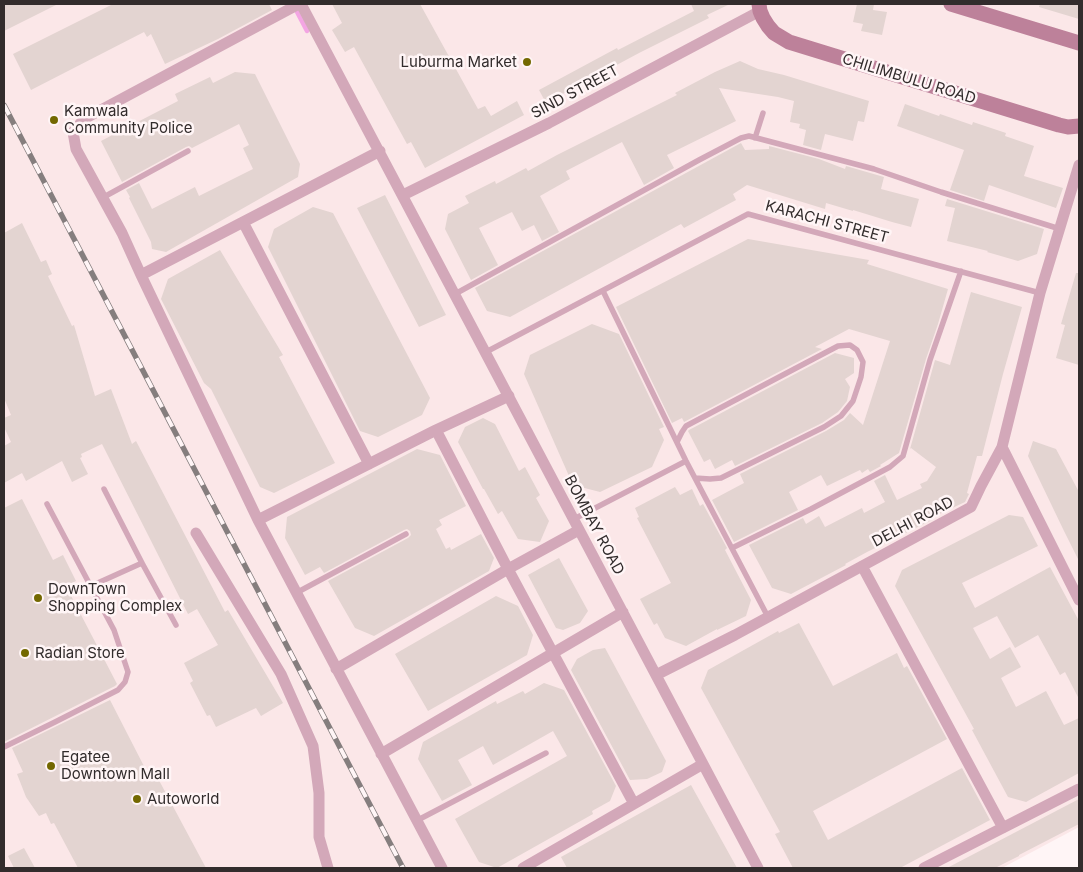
<!DOCTYPE html>
<html>
<head>
<meta charset="utf-8">
<style>
	body { margin:0 }
	#map { position:relative; width:1083px; height:872px; overflow:hidden; background:#fff5f6; font-family:Inter,sans-serif }
	canvas { display:block }
	.frame { position:absolute; inset:0; border:5px solid #322c2c; pointer-events:none }
</style>
</head>
<body>
<div id="map">
<canvas width="1083" height="872"></canvas>
<div class="frame"></div>
</div>
<script>
const ctx = document.querySelector('canvas').getContext('2d');
ctx.lineJoin = 'round';
function fillPath(path, color) { ctx.fillStyle = color; ctx.fill(path, 'evenodd'); }
const shape = rows => new Path2D(rows.map(r => 'M' + r).join(''));
function strokePath(path, color, width, dash) { ctx.strokeStyle = color; ctx.lineWidth = width; ctx.lineCap = dash ? 'butt' : 'round'; ctx.setLineDash(dash || []); ctx.stroke(path); }
function write(font, color, halo, rows, align = 'center') {
  ctx.font = font + ' Inter,sans-serif'; ctx.lineWidth = 5; ctx.setLineDash([]); ctx.textBaseline = 'middle'; ctx.strokeStyle = halo; ctx.fillStyle = color; for (const [text, x, y, turn = 0] of rows) {
    ctx.save(); ctx.translate(x, y); ctx.rotate((+turn || 0) * Math.PI / 180); ctx.textAlign = isNaN(turn) ? turn : align; if (halo) ctx.strokeText(text, 0, 0); ctx.fillText(text, 0, 0); ctx.restore();
  }
}
const built = shape([
	[4,4,1079,4,1079,827,1002,868,4,868]
]);
const stream = shape([
	[296,10,307,31]
]);
const building = shape([
	[4,4,58,4,4,31],
	[113,4,269,4,272,10,218,39,165,64,151,34,147,37,144,32,31,90,13,54],
	[332,4,420,4,478,109,485,106,491,116,517,101,524,115,425,168,411,142,407,144,354,47,345,52,332,30,342,23],
	[691,4,730,4,707,15,709,18,639,53,546,103,539,90,617,48,618,50,694,11],
	[857,4,874,4,873,10,887,12,882,35,861,31,863,24,853,22],
	[1040,4,1079,4,1079,19,1039,7],
	[740,61,758,69,784,75,869,101,864,122,858,121,853,141,825,134,821,150,803,145,806,130,799,128,800,124,790,122,794,101,778,97,719,88,736,121,667,155,674,168,644,185,622,142,566,171,570,179,540,196,559,232,542,241,534,225,522,231,512,212,479,228,498,265,471,280,445,229,448,214,469,203,465,196,495,181,496,184,526,168,528,171,557,155,677,95,675,93,715,72],
	[235,72,255,74,300,164,298,177,166,252,152,249,151,242,129,198,130,197,126,190,139,183,152,209,195,187,199,196,253,169,243,148,249,145,239,124,192,148,189,146,186,147,122,182,101,141,178,101,175,94,210,77,213,83],
	[905,104,939,116,940,114,972,125,973,122,1006,133,1005,136,1034,146,1024,176,1063,188,1056,208,989,185,984,201,950,190,964,150,897,126],
	[741,143,745,150,769,149,769,146,819,159,845,169,846,166,884,177,881,189,919,199,911,227,892,222,853,210,853,211,826,203,825,209,747,185,733,194,736,200,684,228,681,224,510,317,487,311,475,288],
	[385,195,446,315,419,327,357,208],
	[947,199,1044,229,1037,254,1018,261,987,252,988,251,947,241,955,208,945,206],
	[313,207,333,213,430,398,422,415,378,437,360,431,268,247,274,229],
	[22,223,41,262,46,260,52,274,48,276,72,326,74,325,95,396,111,389,132,444,136,441,225,612,228,610,283,703,261,716,256,708,216,727,210,715,207,716,190,683,193,681,184,663,218,645,197,609,188,614,102,444,81,454,82,457,80,458,88,474,72,482,62,461,26,481,22,473,4,483,4,446,11,442,4,427,4,418,11,415,4,398,4,233],
	[748,239,869,260,867,264,948,289,938,324,926,359,899,453,880,465,881,466,870,472,868,469,862,473,860,470,827,486,821,475,789,492,798,510,734,542,712,500,744,483,740,474,826,431,844,420,850,413,863,425,890,341,849,329,815,347,822,349,684,422,682,418,672,423,616,307],
	[220,250,283,355,279,357,335,463,274,493,260,487,211,389,204,383,161,299,168,279],
	[1076,273,1079,273,1079,365,1056,358,1065,325,1061,324],
	[971,292,1022,307,1003,374,982,456,977,456,967,493,969,494,965,502,931,518,932,520,926,523,867,552,845,564,846,565,791,594,772,588,749,545,803,518,806,524,819,516,825,527,862,508,864,513,885,502,874,481,885,475,897,500,922,488,920,484,927,481,936,467,911,448,910,449,935,360,950,365],
	[592,324,619,334,664,427,659,429,664,440,652,467,600,492,573,485,524,374,530,355],
	[835,353,854,358,854,373,845,379,850,387,847,401,838,412,822,423,735,466,732,460,715,469,710,459,704,462,688,431,689,430],
	[483,418,495,424,519,471,525,467,540,495,536,498,549,521,540,542,518,539,502,511,498,514,484,489,483,489,458,442,465,427],
	[1033,441,1056,449,1079,492,1079,561,1064,531,1028,456],
	[417,449,440,455,466,506,439,520,442,525,436,529,446,549,450,547,451,550,481,534,494,558,489,571,374,636,355,628,328,581,408,538,411,535,410,531,407,529,404,530,324,573,320,567,305,575,285,538,287,517],
	[675,487,680,495,692,489,700,506,703,504,727,548,725,550,751,600,746,616,717,630,717,629,686,646,665,638,657,623,654,625,640,599,671,583,637,518,639,517,635,508],
	[22,499,53,560,63,555,76,581,66,586,117,684,115,686,4,742,4,508],
	[1009,515,1023,517,1038,546,962,583,975,608,1050,567,1079,621,1079,699,1065,672,1060,675,1038,635,1015,648,997,616,973,628,990,659,1010,647,1021,667,1001,678,1016,707,1046,691,1064,725,1079,718,1079,773,1026,802,1008,797,972,730,974,729,895,586,902,570],
	[559,558,588,611,580,623,563,630,556,628,528,575],
	[496,596,518,606,533,635,527,655,428,711,395,654],
	[799,623,833,686,897,653,904,668,907,666,947,739,813,811,828,840,962,768,990,820,900,868,793,868,775,834,780,832,701,688,708,670,778,631,779,633],
	[605,648,666,761,662,772,647,779,630,780,571,670,577,659,593,650],
	[544,683,564,690,616,786,610,801,592,811,593,814,497,868,479,862,455,819,567,756,553,731,493,765,483,746,458,760,472,785,442,801,418,759,423,742,496,701,497,704,523,691,525,694],
	[110,700,148,774,154,771,206,868,78,868,54,823,51,824,46,813,39,816,26,797,17,774,23,772,12,748],
	[691,785,737,868,567,868,561,857],
	[1079,799,1079,824,1019,855,1019,856,995,868,947,868],
	[24,848,35,868,14,868,8,856]
]);
const lane = shape([
	[755,138,763,113],
	[102,198,188,151],
	[603,291,686,461,768,617],
	[455,294,699,160,741,138,749,136,874,169,941,192,1060,229],
	[486,352,748,214,1040,293],
	[677,442,682,432,686,426,838,346,850,345,857,350,863,362,861,377,853,401,841,416,824,427,721,478,710,479,695,478],
	[574,519,686,461],
	[732,548,811,509,890,467,903,456,930,360,961,271],
	[142,563,176,625],
	[91,586,142,563,104,489],
	[296,593,406,534],
	[4,747,55,722,118,690,125,682,128,672,114,630,47,504],
	[416,821,546,753]
]);
const street = shape([
	[299,4,84,119,73,132,76,149,122,233,141,275,258,520,442,868],
	[301,4,758,868],
	[403,195,549,123,760,11],
	[243,222,369,464],
	[141,275,380,151],
	[436,430,508,569,579,530],
	[1002,447,1079,600],
	[258,520,436,430,509,396],
	[196,533,281,674,313,746,319,793,319,837,328,868],
	[862,566,1003,828],
	[336,669,508,569,634,804],
	[656,675,735,635,971,507,981,486,1002,447,1040,293,1079,165],
	[381,754,623,612],
	[523,868,703,764],
	[924,868,1079,789]
]);
const secondary = shape([
	[759,4,760,11,763,18,768,26,774,33,789,42,1059,125,1068,127,1079,126],
	[951,4,1079,43]
]);
const rail = shape([
	[4,105,403,868]
]);
const markers = [
	[527,62,5,"#736800"],
	[54,120,5,"#736800"],
	[38,598,5,"#736800"],
	[25,653,5,"#736800"],
	[51,766,5,"#736800"],
	[137,799,5,"#736800"]
];
const poiNames = [
	["Luburma Market",517,62,"right"],
	["Kamwala",64,111],
	["Community Police",64,128],
	["DownTown",48,589],
	["Shopping Complex",48,606],
	["Radian Store",35,653],
	["Egatee",61,757],
	["Downtown Mall",61,774],
	["Autoworld",147,799]
];
const streetNames = [
	["CHILIMBULU ROAD",909,79,17],
	["SIND STREET",575,92,-28],
	["KARACHI STREET",827,222,15],
	["DELHI ROAD",913,522,-28],
	["BOMBAY ROAD",594,525,62]
];
fillPath(built, '#fbe7e8');
strokePath(stream, '#f3a5e3', 4.5);
fillPath(building, '#e3d4d1');
strokePath(lane, '#d3a8b9', 5.5);
strokePath(street, '#d3a8b9', 11);
strokePath(secondary, '#bd819a', 15);
strokePath(rail, '#857e7e', 5.5);
strokePath(rail, '#fff5f6', 4, [11]);
for (const [x, y, r, color] of markers) { const dot = new Path2D(); dot.arc(x, y, r, 0, 2 * Math.PI); ctx.fillStyle = color; ctx.fill(dot); strokePath(dot, '#fff5f6', 2); }
write('15px', '#322c2c', '#fff5f6', poiNames, 'left');
write('15px', '#322c2c', '#fff5f6', streetNames);
</script>
</body>
</html>
